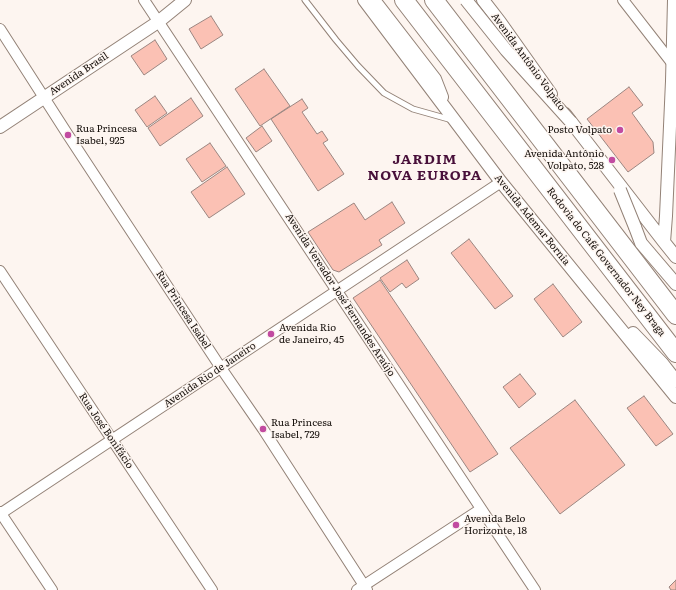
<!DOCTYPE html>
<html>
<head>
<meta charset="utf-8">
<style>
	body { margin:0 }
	canvas { display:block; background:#fdf5f0 }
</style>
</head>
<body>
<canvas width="676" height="590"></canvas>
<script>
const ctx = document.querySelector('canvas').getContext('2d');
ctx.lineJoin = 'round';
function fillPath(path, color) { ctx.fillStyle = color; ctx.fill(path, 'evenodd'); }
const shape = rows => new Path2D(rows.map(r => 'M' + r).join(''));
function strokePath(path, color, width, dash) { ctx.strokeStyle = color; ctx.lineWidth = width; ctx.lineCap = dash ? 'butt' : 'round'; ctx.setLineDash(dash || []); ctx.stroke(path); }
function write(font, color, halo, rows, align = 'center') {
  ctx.font = font + ' Literata,serif'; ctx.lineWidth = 3; ctx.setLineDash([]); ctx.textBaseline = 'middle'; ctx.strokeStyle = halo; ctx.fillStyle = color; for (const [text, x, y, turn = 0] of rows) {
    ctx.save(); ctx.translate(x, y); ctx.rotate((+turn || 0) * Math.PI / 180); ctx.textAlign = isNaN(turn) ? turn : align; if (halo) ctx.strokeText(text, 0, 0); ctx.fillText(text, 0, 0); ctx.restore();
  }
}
const building = shape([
	[211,16,223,35,201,49,189,29,211,16],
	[155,40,167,59,144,75,131,56,155,40],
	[264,69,290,106,260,126,235,89,264,69],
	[629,87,643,105,632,113,653,142,654,153,628,172,587,119,629,87],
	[155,96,167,113,147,127,135,110,155,96],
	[191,98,203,116,160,146,148,128,191,98],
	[302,99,308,108,302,112,317,134,322,131,328,140,323,143,344,174,318,191,271,119,302,99],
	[262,126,272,141,256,152,246,138,262,126],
	[210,143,226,166,202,182,186,159,210,143],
	[227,167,245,194,209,218,191,192,227,167],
	[392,202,405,223,379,240,382,245,339,272,333,270,308,232,354,203,365,220,392,202],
	[469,239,513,296,495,309,451,253,469,239],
	[407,260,419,279,406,288,402,283,390,292,380,278,407,260],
	[380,280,498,454,470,472,353,298,380,280],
	[553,284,582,322,563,337,534,299,553,284],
	[520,374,536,394,519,408,503,387,520,374],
	[644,396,673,434,656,446,627,408,644,396],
	[575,400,625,465,560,514,510,448,575,400],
	[676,580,676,590,671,590,669,587,676,580]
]);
const service = shape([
	[305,0,336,40,358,66,384,93,413,109,452,120]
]);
const minor = shape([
	[144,0,535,590],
	[623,0,672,63],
	[0,29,68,135,221,368,263,429,367,590],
	[0,271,212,590],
	[0,512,52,590],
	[0,514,501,182],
	[357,590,481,509]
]);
const tertiary = shape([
	[364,0,501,182,676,397],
	[374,0,435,79,442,97],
	[483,0,500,22,551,94],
	[565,114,664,242,676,257],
	[0,127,158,22,185,0],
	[635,227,641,243,676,284],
	[664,242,666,216,672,81,674,0],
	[633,333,662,363,676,381]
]);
const motorway = shape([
	[404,0,676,353],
	[434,0,676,315]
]);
const tertiaryBridge = shape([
	[466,0,506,50,571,122],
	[620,190,635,227]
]);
const markers = [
	[620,130,4,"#c14ba1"],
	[68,135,4,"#c14ba1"],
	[612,160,4,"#c14ba1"],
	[271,334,4,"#c14ba1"],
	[263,429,4,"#c14ba1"],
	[456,525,4,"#c14ba1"]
];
const streetNames = [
	["Avenida Antônio Volpato",528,62,54],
	["Avenida Brasil",79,74,-34],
	["Avenida Ademar Bornia",532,220,51],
	["Rodovia do Café Governador Ney Braga",606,262,52],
	["Avenida Vereador José Fernandes Araújo",340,295,57],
	["Rua Princesa Isabel",183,310,57],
	["Avenida Rio de Janeiro",210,375,-34],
	["Rua José Bonifácio",106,431,56]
];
const poiNames = [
	["Rua Princesa",76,129],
	["Isabel, 925",76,141],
	["Posto Volpato",612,130,"right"],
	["Avenida Antônio",604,154,"right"],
	["Volpato, 528",604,166,"right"],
	["Avenida Rio",279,328],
	["de Janeiro, 45",279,340],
	["Rua Princesa",271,423],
	["Isabel, 729",271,435],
	["Avenida Belo",464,519],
	["Horizonte, 18",464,531]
];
const districtNames = [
	["JARDIM",425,160],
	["NOVA EUROPA",425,176]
];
fillPath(building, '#fbc1b4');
strokePath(building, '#9b8681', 1);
strokePath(service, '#938277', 7);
strokePath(minor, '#938277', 12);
strokePath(tertiary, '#938277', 14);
strokePath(motorway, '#938277', 20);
strokePath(service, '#fff', 5);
strokePath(minor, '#fff', 10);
strokePath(tertiary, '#fff', 12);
strokePath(motorway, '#fff', 18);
strokePath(tertiaryBridge, '#938277', 14, []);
strokePath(tertiaryBridge, '#fff', 12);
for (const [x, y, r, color] of markers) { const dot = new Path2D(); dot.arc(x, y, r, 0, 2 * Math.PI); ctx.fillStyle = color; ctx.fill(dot); strokePath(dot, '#fdf5f0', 1.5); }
write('10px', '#150f0b', '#fdf5f0', streetNames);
write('10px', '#150f0b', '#fdf5f0', poiNames, 'left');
ctx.letterSpacing = '1px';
write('bold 14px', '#48103a', '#fdf5f0', districtNames);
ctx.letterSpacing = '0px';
</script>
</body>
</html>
